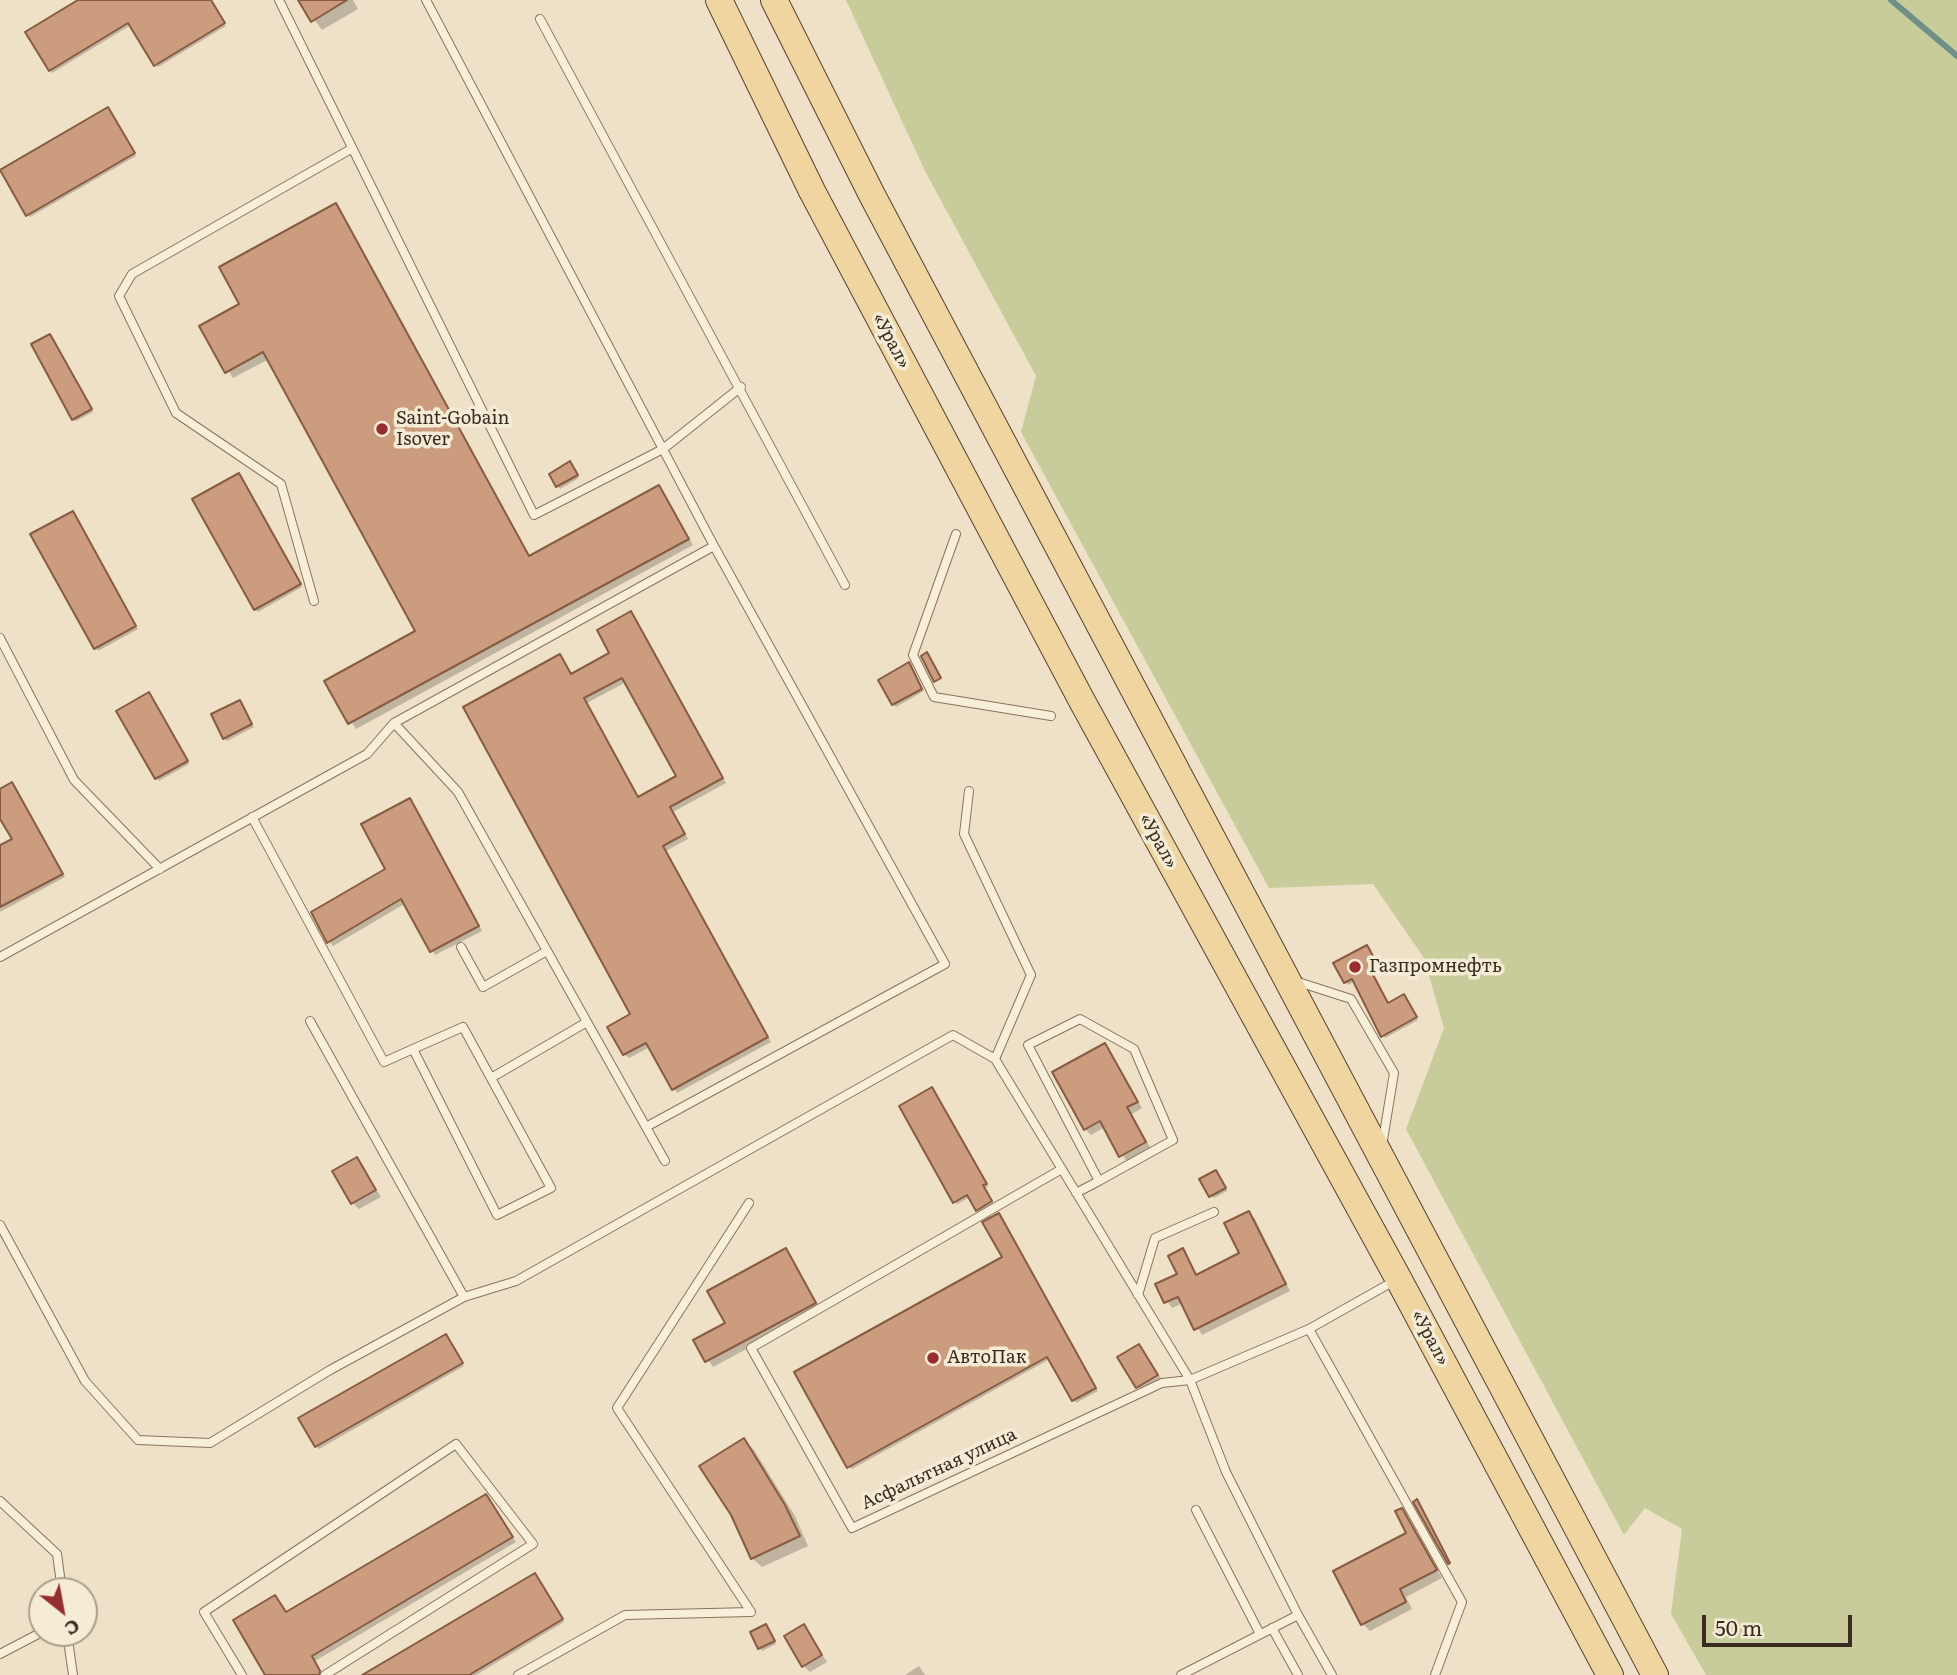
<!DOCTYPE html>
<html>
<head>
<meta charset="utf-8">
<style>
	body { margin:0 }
	#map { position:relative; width:1957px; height:1675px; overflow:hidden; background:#eee1c7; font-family:Literata,serif }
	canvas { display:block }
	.north { position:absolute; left:28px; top:1577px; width:70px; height:70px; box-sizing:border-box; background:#f5ecd6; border:2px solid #aa9f8d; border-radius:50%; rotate:149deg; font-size:19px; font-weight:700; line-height:28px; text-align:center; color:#3a2c20 }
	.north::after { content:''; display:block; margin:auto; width:24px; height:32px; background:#972d31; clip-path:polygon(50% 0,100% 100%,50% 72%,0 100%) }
	.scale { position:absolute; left:1702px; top:1615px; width:150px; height:32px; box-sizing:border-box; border:4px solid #3a2c20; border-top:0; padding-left:9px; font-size:21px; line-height:24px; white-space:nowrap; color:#3a2c20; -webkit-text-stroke:5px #f5ecd6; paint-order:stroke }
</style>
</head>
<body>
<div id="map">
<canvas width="1957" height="1675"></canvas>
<div class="north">С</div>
<div class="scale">50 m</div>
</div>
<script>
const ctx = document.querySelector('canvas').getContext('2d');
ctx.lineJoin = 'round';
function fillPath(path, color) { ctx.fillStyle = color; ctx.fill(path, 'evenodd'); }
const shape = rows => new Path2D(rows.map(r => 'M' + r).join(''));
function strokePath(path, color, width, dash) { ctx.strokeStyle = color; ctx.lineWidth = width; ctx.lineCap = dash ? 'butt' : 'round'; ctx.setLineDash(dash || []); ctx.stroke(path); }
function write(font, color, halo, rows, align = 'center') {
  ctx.font = font + ' Literata,serif'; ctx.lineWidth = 7; ctx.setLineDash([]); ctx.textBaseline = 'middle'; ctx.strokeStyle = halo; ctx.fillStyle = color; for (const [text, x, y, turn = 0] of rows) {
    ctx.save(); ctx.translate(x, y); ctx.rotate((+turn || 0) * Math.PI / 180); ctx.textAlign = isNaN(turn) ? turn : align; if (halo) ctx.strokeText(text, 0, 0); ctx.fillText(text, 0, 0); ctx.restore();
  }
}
const green = shape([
	[846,0,1957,0,1957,1675,1706,1675,1671,1614,1682,1529,1645,1508,1624,1535,1406,1129,1444,1028,1424,958,1373,884,1269,888,1021,432,1036,376,925,171]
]);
const shadow = shape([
	[81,0,211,0,226,26,158,67,131,25,52,73,50,70],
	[300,0,353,0,358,9,322,30],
	[110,112,136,156,30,217,27,215],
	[335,206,530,557,659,487,693,545,356,729,327,681,418,631,269,359,233,378,202,327,242,305],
	[50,336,93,412,76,421,73,419],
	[572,466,579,478,560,489,558,486],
	[241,478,302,587,258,612,255,609],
	[75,515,138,629,98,651,33,535],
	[631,613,726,783,673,812,688,839,666,851,771,1042,677,1093,650,1047,629,1058,624,1054,633,1015,560,657,572,675,612,654],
	[626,682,678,777,639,798,587,703],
	[909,664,924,691,896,707,893,704],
	[151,697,189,764,159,781,118,711],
	[240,702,254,727,227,741,224,738],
	[14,788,65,877,0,912,0,847,14,839,0,815,0,791],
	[410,800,482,931,435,955,406,903,333,946,329,941,387,869],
	[1369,950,1379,968,1371,972,1389,1004,1406,999,1418,1020,1385,1038,1355,981,1348,985,1335,964],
	[1105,1045,1142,1108,1132,1114,1151,1149,1127,1162,1105,1127,1091,1135,1085,1129],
	[932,1089,988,1187,985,1188,994,1204,980,1212,970,1197,957,1204,954,1202],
	[357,1159,381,1197,359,1209,353,1203],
	[1218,1175,1227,1191,1214,1198,1211,1195],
	[1249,1213,1255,1219,1290,1291,1202,1335,1183,1303,1172,1308,1157,1285,1179,1275,1183,1251,1198,1276,1242,1254],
	[1001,1218,1098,1391,1076,1403,1050,1359,852,1469,849,1467,1004,1257],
	[786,1250,821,1309,713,1367,696,1341,727,1324],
	[446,1336,464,1366,319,1449,316,1446,300,1418],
	[1139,1346,1163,1381,1143,1393,1137,1387],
	[744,1440,754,1450,795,1516,808,1546,762,1567,752,1558],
	[486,1496,516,1542,315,1661,323,1675,267,1675,275,1597,287,1614],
	[1401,1510,1442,1578,1406,1597,1412,1609,1370,1631,1363,1624,1409,1533],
	[538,1577,564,1622,476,1675,366,1675],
	[766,1626,776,1644,762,1651,752,1633],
	[804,1627,827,1662,810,1672,804,1666],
	[919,1666,925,1675,905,1675]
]);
const stream = shape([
	[1891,0,1957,56]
]);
const building = shape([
	[78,0,211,0,225,23,154,66,128,23,49,71,25,32,78,0],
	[298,0,347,0,311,22,298,0],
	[108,107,135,153,26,216,0,170,108,107],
	[336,203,529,556,659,485,689,539,348,724,324,681,415,631,263,352,225,373,199,326,239,304,219,267,336,203],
	[50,334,92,409,72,420,31,344,50,334],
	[570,461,578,475,556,487,549,474,570,461],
	[239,473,301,584,254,610,192,499,239,473],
	[73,511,136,626,94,649,30,534,73,511],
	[631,611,723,778,670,807,685,834,663,846,768,1037,672,1090,646,1043,623,1055,607,1027,630,1014,463,707,560,654,571,674,609,653,597,630,631,611],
	[622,678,676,776,638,797,584,698,622,678],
	[927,652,941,678,934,682,921,656,927,652],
	[909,662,922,689,892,705,878,680,909,662],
	[149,692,188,761,155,779,116,711,149,692],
	[240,700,252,724,223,739,211,714,240,700],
	[12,782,63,874,0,907,0,845,12,839,0,819,0,789,12,782],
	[410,798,479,926,430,952,401,899,327,943,311,912,385,869,361,824,410,798],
	[1367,945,1378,965,1370,969,1388,1003,1404,994,1417,1017,1381,1037,1352,979,1344,983,1333,963,1367,945],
	[1105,1043,1138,1102,1127,1107,1146,1142,1119,1157,1100,1121,1084,1130,1052,1072,1105,1043],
	[932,1087,987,1184,983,1185,992,1201,976,1211,967,1195,953,1203,899,1106,932,1087],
	[357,1157,376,1190,351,1204,332,1171,357,1157],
	[1216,1170,1226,1188,1209,1197,1199,1179,1216,1170],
	[1249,1211,1286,1284,1194,1330,1178,1297,1164,1303,1155,1284,1177,1274,1168,1256,1183,1248,1196,1275,1239,1253,1224,1223,1249,1211],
	[999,1213,1096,1388,1072,1401,1047,1357,847,1468,794,1372,1002,1257,982,1222,999,1213],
	[786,1248,816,1303,705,1362,693,1340,725,1323,707,1291,786,1248],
	[446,1334,463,1363,315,1447,298,1418,446,1334],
	[1139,1344,1158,1375,1136,1388,1117,1357,1139,1344],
	[744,1438,785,1505,800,1536,751,1559,731,1515,699,1466,744,1438],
	[486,1494,513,1537,312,1656,320,1671,319,1675,265,1675,233,1620,275,1595,286,1612,486,1494],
	[1417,1499,1450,1563,1448,1564,1413,1502,1417,1499],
	[1402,1508,1437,1570,1400,1589,1406,1602,1361,1625,1333,1571,1406,1533,1395,1511,1402,1508],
	[535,1573,563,1619,469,1675,362,1675,535,1573],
	[766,1624,775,1641,758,1649,750,1632,766,1624],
	[804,1624,822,1655,802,1667,784,1636,804,1624]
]);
const lane = shape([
	[279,0,534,515,663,449,741,387],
	[426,0,714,546],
	[540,19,845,585],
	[956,534,913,655,934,697,1051,716],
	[314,601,281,484,176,413,119,296,132,274,351,149],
	[0,638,74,780,160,869],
	[394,723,458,792,665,1161],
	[969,791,964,834,1031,975,995,1059],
	[252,817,384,1062,413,1049,463,1027,551,1188,497,1215,413,1049],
	[461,947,483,987,547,951],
	[0,957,367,754,394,723,714,546,945,964,646,1127],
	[1295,981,1351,999,1394,1073,1382,1146],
	[310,1021,464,1297],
	[491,1078,587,1022],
	[1060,1170,751,1348,852,1528,1162,1383,1190,1380,1309,1329,1396,1280],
	[1076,1193,1099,1181,1173,1140,1134,1049,1080,1019,1028,1045,1099,1181],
	[0,1225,85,1381,138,1440,210,1443,330,1370,464,1297,516,1281,953,1035,995,1059,1190,1380,1226,1472,1298,1615,1332,1675],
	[1138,1295,1155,1238,1214,1212],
	[1309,1329,1462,1602,1435,1675],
	[0,1501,57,1554,62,1591],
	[1196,1510,1260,1634],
	[1272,1628,1298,1675],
	[67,1633,73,1675],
	[0,1654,42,1632],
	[242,1675,204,1612,456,1444,533,1544,325,1675],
	[518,1675,625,1615,751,1612,617,1408,749,1203],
	[1181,1675,1298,1615]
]);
const primary = shape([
	[719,0,812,191,1082,701,1398,1278,1610,1675],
	[774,0,872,195,1655,1675]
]);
const markers = [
	[382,429,7,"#972d31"],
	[1355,967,7,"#972d31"],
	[933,1358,7,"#972d31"]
];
const streetNames = [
	["«Урал»",891,341,62],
	["«Урал»",1158,841,61],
	["«Урал»",1430,1338,62],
	["Асфальтная улица",939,1469,-25]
];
const poiNames = [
	["Saint-Gobain",396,419],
	["Isover",396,440],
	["Газпромнефть",1369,967],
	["АвтоПак",947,1358]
];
fillPath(green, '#c8cc9b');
fillPath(shadow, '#0003');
strokePath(stream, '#6e9087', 6);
fillPath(building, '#cb9c7d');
strokePath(building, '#885c43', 2);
strokePath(lane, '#89735c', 10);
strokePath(primary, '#574130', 28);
strokePath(lane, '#f8efda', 8);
strokePath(primary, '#f0d5a0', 26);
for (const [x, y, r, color] of markers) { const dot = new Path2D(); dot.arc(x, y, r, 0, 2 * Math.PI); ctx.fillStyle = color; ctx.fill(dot); strokePath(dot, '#f5ecd6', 2.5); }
write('18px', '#3a2c20', '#f5ecd6', streetNames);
write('18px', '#3a2c20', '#f5ecd6', poiNames, 'left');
</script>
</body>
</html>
